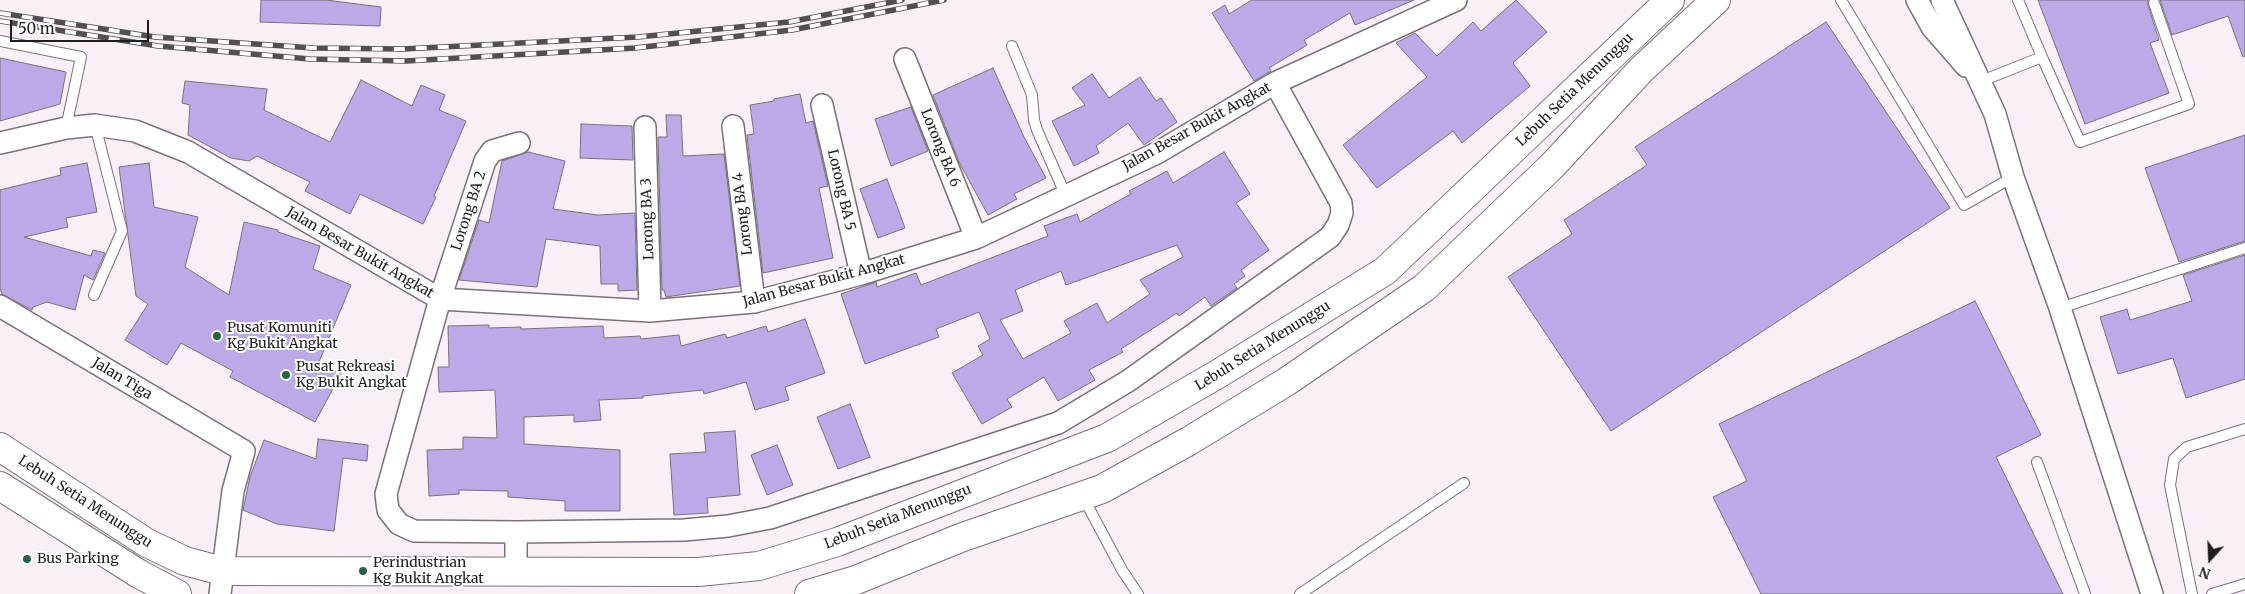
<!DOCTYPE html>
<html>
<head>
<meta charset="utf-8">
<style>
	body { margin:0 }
	#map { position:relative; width:2245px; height:594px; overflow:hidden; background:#f9eff7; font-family:Merriweather,serif }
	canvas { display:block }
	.north { position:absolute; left:2185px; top:534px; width:50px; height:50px; -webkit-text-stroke:4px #fff; paint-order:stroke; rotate:200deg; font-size:14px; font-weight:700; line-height:20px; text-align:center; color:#201d1f }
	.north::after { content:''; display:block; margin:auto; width:18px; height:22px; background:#201d1f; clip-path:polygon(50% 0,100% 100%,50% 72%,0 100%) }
	.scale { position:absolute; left:10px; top:20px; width:139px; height:22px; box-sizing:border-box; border:2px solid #201d1f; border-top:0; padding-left:6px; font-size:15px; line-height:18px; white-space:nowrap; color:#201d1f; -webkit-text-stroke:4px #fff; paint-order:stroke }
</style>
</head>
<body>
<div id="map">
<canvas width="2245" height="594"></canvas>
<div class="north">N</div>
<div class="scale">50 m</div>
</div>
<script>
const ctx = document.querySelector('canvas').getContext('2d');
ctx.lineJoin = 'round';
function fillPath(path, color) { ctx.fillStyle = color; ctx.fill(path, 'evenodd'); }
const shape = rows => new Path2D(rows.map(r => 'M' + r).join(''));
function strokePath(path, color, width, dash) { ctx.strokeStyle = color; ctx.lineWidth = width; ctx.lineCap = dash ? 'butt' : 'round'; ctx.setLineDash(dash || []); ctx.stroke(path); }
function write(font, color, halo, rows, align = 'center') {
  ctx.font = font + ' Merriweather,serif'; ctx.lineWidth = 4; ctx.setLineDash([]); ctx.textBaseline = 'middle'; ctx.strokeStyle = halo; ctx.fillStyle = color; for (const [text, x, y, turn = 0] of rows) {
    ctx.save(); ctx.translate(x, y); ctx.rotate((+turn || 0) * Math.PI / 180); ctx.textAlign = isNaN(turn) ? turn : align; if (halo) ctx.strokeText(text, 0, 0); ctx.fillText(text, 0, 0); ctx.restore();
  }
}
const building = shape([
	[261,0,326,0,381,7,380,26,260,22,261,0],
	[1252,0,1414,0,1355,25,1350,13,1304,40,1307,45,1269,68,1271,71,1254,81,1212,13,1225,5,1229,14,1252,0],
	[1516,0,1547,32,1513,63,1530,86,1462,143,1453,131,1377,188,1343,145,1427,77,1396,43,1415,33,1437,56,1473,22,1481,31,1516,0],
	[2038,0,2148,0,2148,5,2159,40,2150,43,2169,93,2085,124,2038,0],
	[2160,0,2245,0,2245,56,2243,57,2228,16,2172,35,2160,0],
	[1826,22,1950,208,1611,431,1508,277,1572,234,1564,220,1647,165,1635,147,1826,22],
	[0,58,66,72,60,104,0,121,0,58],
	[993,68,1024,137,1046,178,1014,194,1017,199,988,215,959,162,933,95,993,68],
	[1092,74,1109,98,1140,77,1156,101,1161,98,1177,122,1144,145,1128,123,1096,146,1099,153,1074,166,1052,121,1085,105,1072,88,1092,74],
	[361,80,412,106,421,85,445,95,439,110,466,121,434,196,436,197,423,224,360,194,350,214,305,191,310,182,257,156,249,161,231,158,188,135,190,105,182,103,185,81,267,89,264,110,330,142,361,80],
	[800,94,806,123,813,121,828,186,819,188,833,258,763,273,747,135,754,134,750,105,774,101,774,99,800,94],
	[911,107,928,151,891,166,875,119,911,107],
	[666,115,681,115,683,156,724,154,740,286,666,297,664,290,662,290,658,137,667,137,666,115],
	[581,124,632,126,633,160,580,158,581,124],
	[2245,135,2245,241,2179,262,2145,168,2245,135],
	[528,152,565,161,553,209,598,215,635,213,637,290,618,291,618,284,601,284,600,246,546,239,537,287,459,280,479,220,489,223,502,161,528,152],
	[1224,152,1250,194,1236,203,1269,250,1241,270,1245,276,1234,284,1237,288,1211,306,1205,297,1179,316,1177,313,1121,349,1123,352,1089,370,1095,380,1058,401,1044,377,1007,399,1012,407,982,424,952,373,983,355,978,346,990,339,979,312,936,329,939,337,865,364,841,294,876,282,877,287,916,273,921,285,1048,236,1044,226,1077,214,1080,222,1131,194,1129,191,1167,171,1173,183,1224,152],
	[1177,245,1183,257,1140,280,1150,294,1107,323,1097,303,1064,321,1071,333,1023,359,1000,320,1023,311,1015,290,1061,271,1066,285,1177,245],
	[87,163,97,212,66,218,68,227,24,237,91,256,93,250,105,253,93,280,84,275,75,310,47,302,33,307,32,310,2,294,0,288,0,190,61,175,60,168,87,163],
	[149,163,154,207,198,217,185,267,229,295,244,222,278,230,278,232,320,246,313,269,351,285,319,362,341,374,315,422,230,377,233,371,181,343,167,365,125,340,148,304,136,296,119,167,149,163],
	[887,179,905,228,878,238,860,189,887,179],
	[2245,255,2245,379,2186,398,2173,358,2118,374,2100,317,2127,309,2130,320,2192,301,2183,275,2245,255],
	[1975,301,2041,435,1996,457,2063,594,1761,594,1713,497,1747,481,1719,424,1975,301],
	[805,319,825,373,785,387,789,400,755,410,746,382,704,394,703,390,643,396,643,398,599,400,601,420,574,422,574,415,524,417,524,444,620,450,620,511,565,511,565,501,508,497,508,491,459,490,459,494,429,496,427,450,463,449,463,437,497,438,495,390,439,392,438,367,449,367,448,326,489,325,489,328,521,327,521,329,603,326,604,338,640,336,641,339,679,335,681,346,725,334,727,338,766,326,768,332,805,319],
	[850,404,870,457,838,469,817,417,850,404],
	[735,431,740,495,707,498,708,513,674,515,670,454,706,452,704,433,735,431],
	[318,439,368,445,367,461,343,458,334,531,277,524,243,510,250,477,264,440,316,459,318,439],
	[777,445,793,485,767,495,751,455,777,445]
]);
const lane = shape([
	[1841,0,1964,205,2013,177],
	[0,41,81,57,66,128],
	[1012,46,1032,95,1034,120,1037,130,1066,196],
	[2042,57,2080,142,2189,104,2154,3],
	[1979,82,2042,57,2018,0],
	[94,295,122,231,95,125],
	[2060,308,2245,248],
	[2037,462,2085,594],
	[1083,497,1122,570,1138,594],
	[1300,594,1464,483],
	[2192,594,2170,485,2174,459,2187,447,2245,429],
	[2212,594,2245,584]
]);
const street = shape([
	[1917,0,1932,27,1966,66],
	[1942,0,1995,114,2013,177,2060,308,2152,594],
	[905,59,976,238],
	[822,105,861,274],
	[733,126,754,302],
	[645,127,650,311],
	[0,143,66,128,95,125,135,131,188,152,440,299,650,311,754,302,861,274,976,238,1157,153,1275,83,1456,0],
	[519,143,492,151,485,161,440,299,386,494,388,510,399,524,414,531,516,532,684,530,728,526,770,518,1058,423,1128,381,1330,237,1338,225,1342,213,1341,203,1275,83],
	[0,306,244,451,233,491,220,594],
	[516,571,516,532]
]);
const secondary = shape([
	[0,447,147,543,185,561,222,571,698,572,759,566,837,542,1107,438,1218,374,1385,271,1670,0],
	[0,486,139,574,177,594],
	[809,594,856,580,963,537,1102,489,1189,441,1286,382,1424,288,1552,166,1641,70,1716,0]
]);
const rail = shape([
	[0,13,155,37,313,48,403,49,638,37,789,22,902,0],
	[0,21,158,46,310,59,406,61,635,48,792,30,944,0]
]);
const markers = [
	[217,336,5,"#29624b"],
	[286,375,5,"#29624b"],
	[27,559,5,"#29624b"],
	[363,571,5,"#29624b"]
];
const streetNames = [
	["Lebuh Setia Menunggu",1575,90,-44],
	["Jalan Besar Bukit Angkat",1197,127,-29],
	["Lorong BA 6",940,148,68],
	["Lorong BA 5",841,190,77],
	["Lorong BA 2",469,211,-72],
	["Lorong BA 4",743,214,-97],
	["Lorong BA 3",648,219,-92],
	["Jalan Besar Bukit Angkat",360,253,30],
	["Jalan Besar Bukit Angkat",824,281,-15],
	["Lebuh Setia Menunggu",1263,346,-32],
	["Jalan Tiga",122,379,31],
	["Lebuh Setia Menunggu",85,502,33],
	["Lebuh Setia Menunggu",898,517,-21]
];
const poiNames = [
	["Pusat Komuniti",227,328],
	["Kg Bukit Angkat",227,344],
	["Pusat Rekreasi",296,367],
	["Kg Bukit Angkat",296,383],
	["Bus Parking",37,559],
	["Perindustrian",373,563],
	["Kg Bukit Angkat",373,579]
];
fillPath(building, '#bcaae8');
strokePath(building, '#75737c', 1);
strokePath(lane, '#7b7279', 12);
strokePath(street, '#7b7279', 24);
strokePath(secondary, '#7b7279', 30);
strokePath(lane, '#fff', 10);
strokePath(street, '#fff', 21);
strokePath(secondary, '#fff', 28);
strokePath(rail, '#524e51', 5.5);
strokePath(rail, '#fff', 4, [11]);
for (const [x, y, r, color] of markers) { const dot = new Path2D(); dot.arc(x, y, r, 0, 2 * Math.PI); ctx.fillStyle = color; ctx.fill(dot); strokePath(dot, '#fff', 2); }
write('14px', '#201d1f', '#fff', streetNames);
write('14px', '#201d1f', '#fff', poiNames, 'left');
</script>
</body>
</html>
